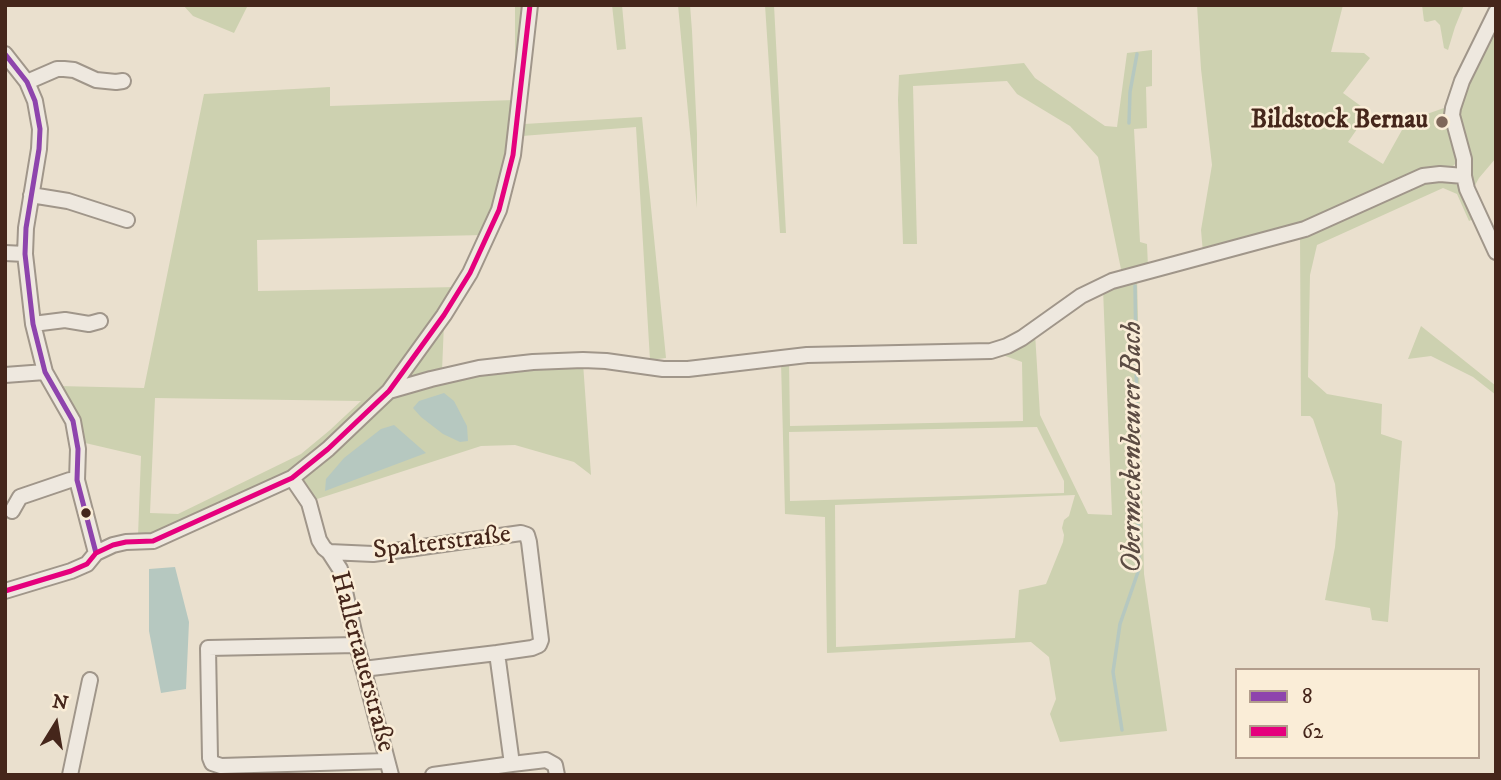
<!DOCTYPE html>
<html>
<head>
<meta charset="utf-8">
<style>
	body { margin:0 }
	#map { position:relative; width:1501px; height:780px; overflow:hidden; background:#eae0ce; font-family:"IM FELL DW Pica",serif }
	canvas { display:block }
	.frame { position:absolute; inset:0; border:7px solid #45261b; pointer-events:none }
	.legend { position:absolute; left:1235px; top:668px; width:245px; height:91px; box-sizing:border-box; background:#faedd7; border:2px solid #b29d8c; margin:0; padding:9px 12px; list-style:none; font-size:21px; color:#45261b }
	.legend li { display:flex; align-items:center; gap:14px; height:35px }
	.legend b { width:35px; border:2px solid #b29d8c }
	.north { position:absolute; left:21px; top:689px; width:70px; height:70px; -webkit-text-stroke:5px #faedd7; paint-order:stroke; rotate:11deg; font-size:19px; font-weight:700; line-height:28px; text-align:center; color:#45261b }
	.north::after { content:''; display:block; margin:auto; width:24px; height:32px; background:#45261b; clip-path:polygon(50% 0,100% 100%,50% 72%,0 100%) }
</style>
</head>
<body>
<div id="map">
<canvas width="1501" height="780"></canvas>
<div class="frame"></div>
<ul class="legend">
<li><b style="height:9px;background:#8e44ad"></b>8</li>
<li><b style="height:9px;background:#e5007d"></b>62</li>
</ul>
<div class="north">N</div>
</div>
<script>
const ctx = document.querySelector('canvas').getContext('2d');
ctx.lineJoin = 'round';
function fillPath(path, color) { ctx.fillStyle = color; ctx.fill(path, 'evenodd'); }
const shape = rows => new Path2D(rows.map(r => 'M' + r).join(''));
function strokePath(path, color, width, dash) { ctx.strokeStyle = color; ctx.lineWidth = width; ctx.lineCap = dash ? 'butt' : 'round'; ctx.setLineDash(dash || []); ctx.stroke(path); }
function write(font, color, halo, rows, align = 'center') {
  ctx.font = font + ' "IM FELL DW Pica",serif'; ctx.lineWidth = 5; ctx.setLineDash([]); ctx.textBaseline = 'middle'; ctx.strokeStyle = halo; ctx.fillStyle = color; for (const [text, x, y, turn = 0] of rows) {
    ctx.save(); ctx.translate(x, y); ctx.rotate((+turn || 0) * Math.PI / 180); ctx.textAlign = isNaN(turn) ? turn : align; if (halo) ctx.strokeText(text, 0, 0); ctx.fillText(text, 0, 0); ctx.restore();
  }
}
const green = shape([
	[183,5,248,5,234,33,193,16],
	[515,5,527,5,524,26,516,100,508,164,503,187,484,235,257,240,258,291,458,287,423,340,391,379,340,434,294,469,270,483,174,525,151,535,138,536,141,456,81,442,79,427,73,412,58,386,144,388,204,94,330,87,330,106,515,100],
	[155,398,361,401,330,430,301,454,178,514,150,513],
	[612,5,622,5,626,49,617,50],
	[678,5,690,5,692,31,697,134,697,208],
	[765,5,774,5,786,233,780,233],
	[1197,5,1343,5,1331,52,1364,53,1370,58,1343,93,1369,112,1348,142,1383,164,1407,121,1444,108,1459,157,1457,162,1450,169,1303,225,1203,253,1201,230,1212,165,1201,69],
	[1422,5,1464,5,1455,27,1448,50,1444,48,1440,25,1435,20,1427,22,1424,21],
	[1496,20,1496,158,1479,178,1473,189,1458,120,1459,102],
	[1152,50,1152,86,1146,87,1147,128,1134,129,1140,242,1147,244,1148,267,1122,274,1098,157,1070,126,1017,94,1007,81,913,86,917,244,903,244,898,100,899,75,1024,63,1035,78,1105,126,1117,127,1127,53],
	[642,117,666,358,650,360,636,127,522,136,524,124],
	[1450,180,1461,188,1475,218,1469,221,1457,194,1443,188,1317,245,1310,275,1308,377,1327,394,1382,404,1381,434,1402,441,1388,622,1372,620,1370,608,1325,600,1335,547,1338,513,1335,484,1313,419,1310,416,1301,416,1300,235,1420,181],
	[1137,277,1144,574,1167,731,1060,742,1050,714,1056,699,1049,657,1031,642,827,653,825,517,785,514,781,362,789,360,790,426,1023,421,1022,362,997,353,1035,333,1040,415,1088,514,1112,515,1103,289],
	[1037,427,1064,481,1064,493,790,501,789,432],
	[1075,495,1069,516,1064,520,1062,528,1064,535,1063,542,1046,584,1019,590,1015,638,836,647,835,505],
	[444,323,442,371,408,381,402,376],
	[1421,326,1496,386,1496,395,1473,377,1431,356,1408,359],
	[583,363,591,475,574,462,515,445,481,446,314,500,299,478,395,393,465,374]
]);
const water = shape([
	[444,393,454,401,467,426,468,441,460,442,443,434,421,417,413,408,419,401],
	[394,425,426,453,325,491,326,479,344,458,381,429],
	[175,567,189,622,186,689,161,693,149,631,149,569]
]);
const stream = shape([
	[1129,123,1130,92,1137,54],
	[1122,730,1113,672,1120,624,1139,569,1135,286]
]);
const minor = shape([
	[1496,12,1462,81,1453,108,1452,115,1464,159,1464,176,1467,189,1496,252],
	[5,54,27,82,35,101,40,129,39,149,26,228,25,254,33,324,45,372,73,421,78,449,77,480,96,553],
	[27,82,57,69,64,69,74,70,96,80,116,82,123,81],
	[31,195,68,201,127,220],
	[5,253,25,254],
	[33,324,65,320,89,324,100,321],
	[5,375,45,372],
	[389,391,431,379,479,368,533,362,583,360,606,361,663,369,688,369,807,355,991,351,1007,346,1022,338,1081,296,1112,281,1305,229,1423,176,1440,174,1464,176],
	[292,478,309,503,319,540,324,548,329,552,340,569,357,645,391,775],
	[12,511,20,497,70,480,77,480],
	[329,552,373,554,521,533,527,535,529,542,541,640,539,645,532,648,497,653,512,764,546,760,555,765,557,775],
	[5,591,71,571,87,564,96,553,113,545,126,542,153,541,292,478,328,449,389,391,444,315,470,273,499,210,513,155,530,5],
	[357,645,208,648,210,758,212,763,221,766,386,761],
	[363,669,497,653],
	[70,775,90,680],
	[433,775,512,764]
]);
const bus1 = shape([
	[5,54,27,82,35,101,40,129,39,149,26,228,25,254,33,324,45,372,73,421,78,449,77,480,96,553]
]);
const bus2 = shape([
	[5,591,71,571,87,564,96,553,113,545,126,542,153,541,292,478,328,449,389,391,444,315,470,273,499,210,513,155,530,5]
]);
const markers = [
	[1442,122,7,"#7f675a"],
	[86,513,6,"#45261b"]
];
const poiNames = [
	["Bildstock Bernau",1428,122]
];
const streetNames = [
	["Spalterstraße",442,544,-7],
	["Hallertauerstraße",361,662,75]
];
const waterNames = [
	["Obermeckenbeurer Bach",1134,447,-90]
];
fillPath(green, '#cdd1b0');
fillPath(water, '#b6c8c0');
strokePath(stream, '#b6c8c0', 3.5);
strokePath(minor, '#a0968a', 18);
strokePath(minor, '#eee8df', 14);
strokePath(bus1, '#8e44ad', 5);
strokePath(bus2, '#e5007d', 5);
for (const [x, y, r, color] of markers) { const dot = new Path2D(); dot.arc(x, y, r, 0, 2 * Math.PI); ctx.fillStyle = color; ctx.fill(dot); strokePath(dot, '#faedd7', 2.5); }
write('bold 26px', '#45261b', '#faedd7', poiNames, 'right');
write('26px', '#45261b', '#faedd7', streetNames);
write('italic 28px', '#5c4c43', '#faedd7', waterNames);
</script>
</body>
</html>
